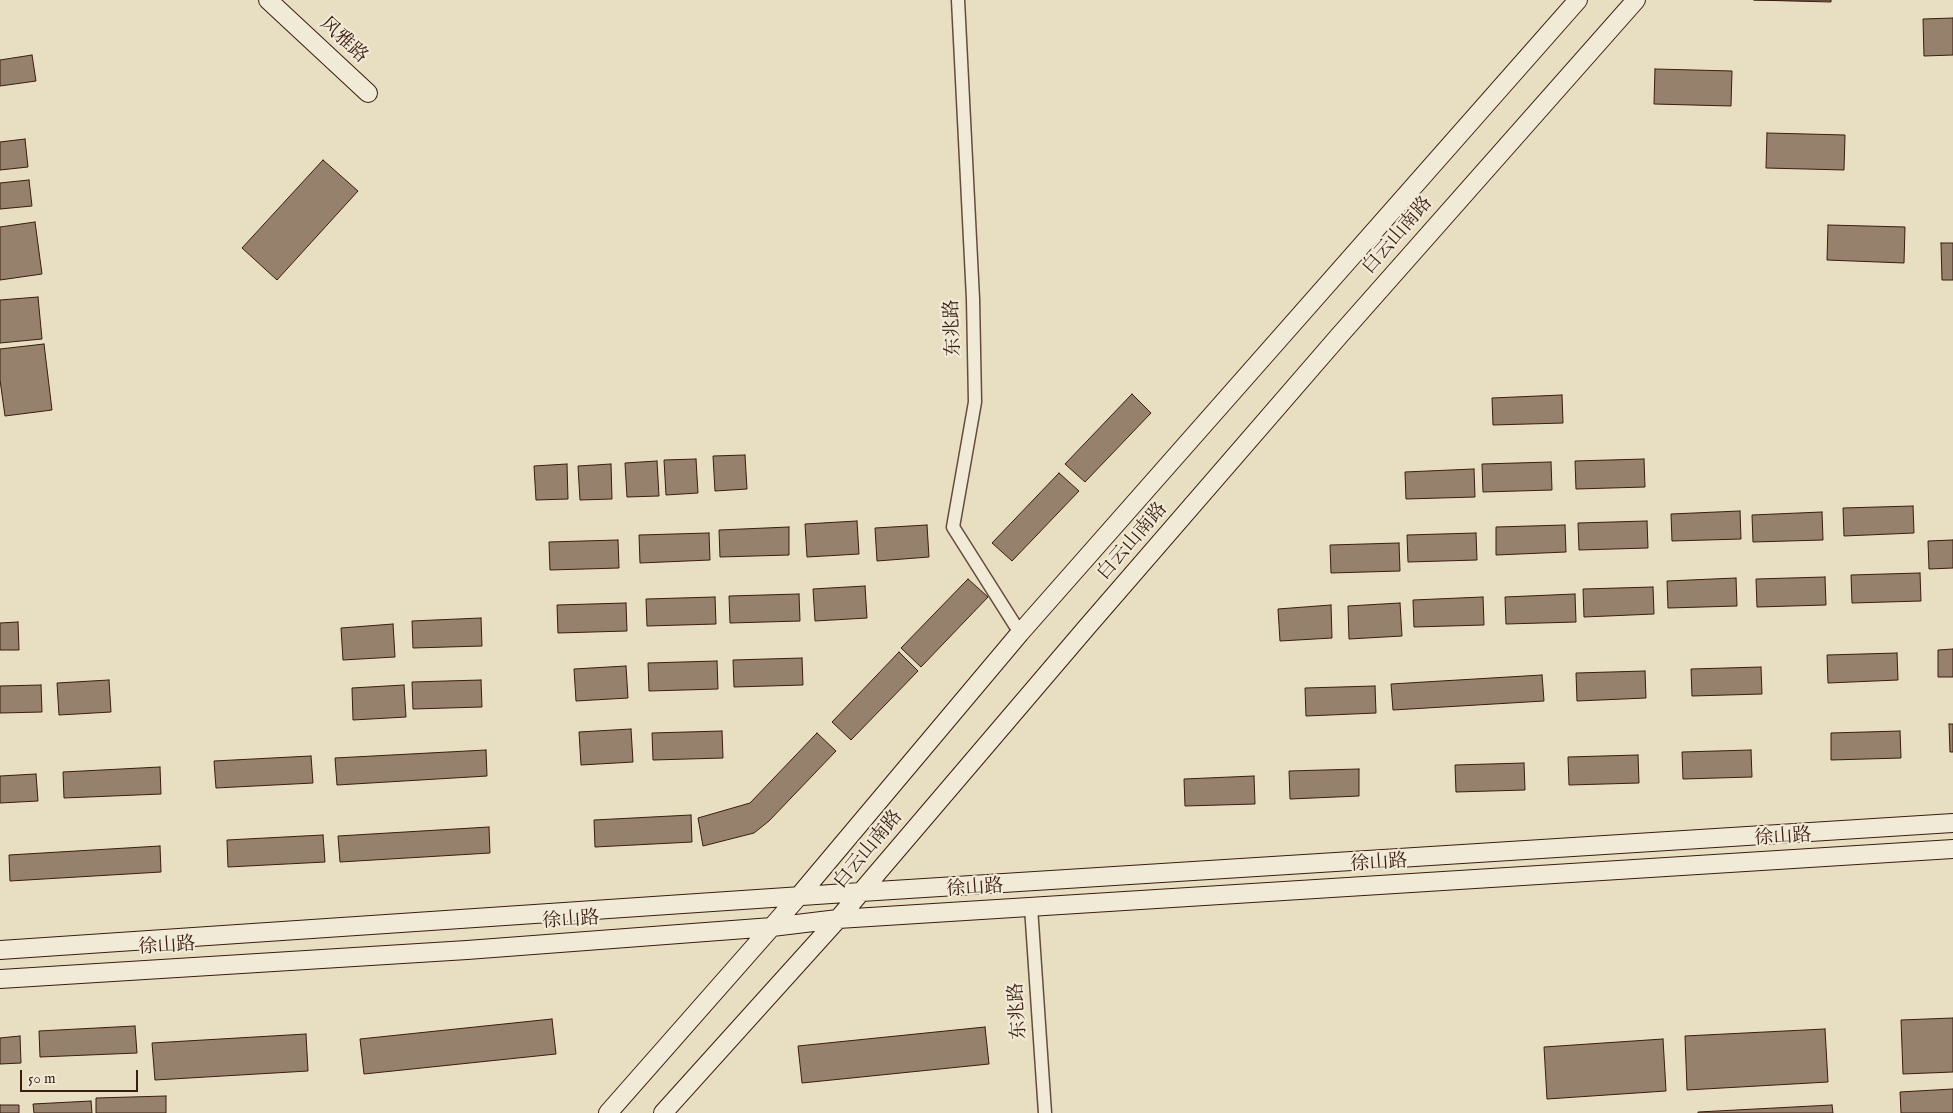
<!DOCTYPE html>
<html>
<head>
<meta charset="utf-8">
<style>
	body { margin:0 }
	#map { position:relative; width:1953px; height:1113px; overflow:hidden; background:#e8dec1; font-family:"IM FELL English",serif }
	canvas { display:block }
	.scale { position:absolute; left:20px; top:1070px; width:118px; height:22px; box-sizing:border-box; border:2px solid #3b1c10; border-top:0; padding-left:6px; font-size:15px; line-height:18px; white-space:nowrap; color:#3b1c10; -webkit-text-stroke:4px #f0ead7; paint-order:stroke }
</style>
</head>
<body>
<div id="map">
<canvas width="1953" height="1113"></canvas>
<div class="scale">50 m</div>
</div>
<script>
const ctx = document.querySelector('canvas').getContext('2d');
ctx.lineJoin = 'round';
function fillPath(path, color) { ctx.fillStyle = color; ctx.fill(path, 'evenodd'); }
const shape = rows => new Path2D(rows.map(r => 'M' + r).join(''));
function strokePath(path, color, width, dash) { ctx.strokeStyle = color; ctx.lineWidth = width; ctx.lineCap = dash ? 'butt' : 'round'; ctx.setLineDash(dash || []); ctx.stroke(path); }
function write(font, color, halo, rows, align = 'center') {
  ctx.font = font + ' "IM FELL English","Noto Serif SC",serif'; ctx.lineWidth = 4.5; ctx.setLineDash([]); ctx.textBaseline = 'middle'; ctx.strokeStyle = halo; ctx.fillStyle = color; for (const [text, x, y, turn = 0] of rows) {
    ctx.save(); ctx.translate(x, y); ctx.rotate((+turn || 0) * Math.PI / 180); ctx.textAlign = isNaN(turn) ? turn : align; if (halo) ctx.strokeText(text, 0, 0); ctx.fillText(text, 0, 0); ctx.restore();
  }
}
const building = shape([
	[1754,0,1831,0,1831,2,1754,0],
	[1953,18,1953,55,1924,56,1923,19,1953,18],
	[32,55,36,81,0,86,0,60,32,55],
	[1655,69,1732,71,1731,106,1654,104,1655,69],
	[1767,133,1845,135,1844,170,1766,168,1767,133],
	[25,139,28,167,0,170,0,142,25,139],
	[323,160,358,191,277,280,242,248,323,160],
	[29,180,32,206,0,209,0,183,29,180],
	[35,222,42,274,0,280,0,227,35,222],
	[1828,225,1905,227,1904,263,1827,260,1828,225],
	[1941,243,1953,243,1953,280,1942,280,1941,243],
	[38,297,42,339,0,343,0,300,38,297],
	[44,344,52,410,5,416,0,380,0,349,44,344],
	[1132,394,1151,413,1085,482,1065,464,1132,394],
	[1562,395,1563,423,1493,425,1492,398,1562,395],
	[745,455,747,489,715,491,713,456,745,455],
	[696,459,698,493,666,495,664,460,696,459],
	[1644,459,1645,487,1576,489,1575,461,1644,459],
	[657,461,659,496,627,497,625,463,657,461],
	[1551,462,1552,490,1483,492,1482,464,1551,462],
	[567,464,568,499,536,500,534,466,567,464],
	[611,464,612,499,580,500,578,466,611,464],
	[1474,469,1475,497,1406,499,1405,472,1474,469],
	[1059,473,1079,491,1012,561,992,543,1059,473],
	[1913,506,1914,533,1844,536,1843,508,1913,506],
	[1740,511,1741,539,1672,541,1671,514,1740,511],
	[1822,512,1823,540,1753,542,1752,515,1822,512],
	[857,521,859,554,807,557,805,524,857,521],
	[1647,521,1648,548,1579,550,1578,523,1647,521],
	[927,525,929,557,877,561,875,528,927,525],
	[1565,525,1566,552,1496,555,1496,527,1565,525],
	[789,527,789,555,720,557,719,530,789,527],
	[709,533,710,560,640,563,639,535,709,533],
	[1476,533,1477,560,1408,562,1407,535,1476,533],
	[618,540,619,568,550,570,549,542,618,540],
	[1953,540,1953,568,1929,569,1928,541,1953,540],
	[1399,543,1400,571,1331,573,1330,545,1399,543],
	[1920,573,1921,601,1852,603,1851,575,1920,573],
	[1825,577,1826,605,1757,607,1756,579,1825,577],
	[1736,578,1737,606,1668,608,1667,581,1736,578],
	[968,579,988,597,921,667,901,648,968,579],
	[865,586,867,618,815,621,813,589,865,586],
	[1653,587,1654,614,1584,617,1583,589,1653,587],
	[799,594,800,621,730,623,729,596,799,594],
	[1575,594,1576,622,1506,624,1505,597,1575,594],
	[715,597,716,624,647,626,646,599,715,597],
	[1483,597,1484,625,1414,627,1413,600,1483,597],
	[626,603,627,631,558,633,557,605,626,603],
	[1400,603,1402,636,1349,639,1348,606,1400,603],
	[1331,605,1332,638,1280,641,1278,609,1331,605],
	[481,618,482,646,413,648,412,621,481,618],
	[18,622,19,650,0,650,0,623,18,622],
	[393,624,395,657,343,660,341,628,393,624],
	[1953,649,1953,677,1938,677,1938,650,1953,649],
	[899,652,918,671,851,740,832,722,899,652],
	[1897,653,1898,680,1828,683,1827,655,1897,653],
	[802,658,803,685,734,687,733,660,802,658],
	[717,661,718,689,649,691,648,663,717,661],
	[626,666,628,698,576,701,574,669,626,666],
	[1761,667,1762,694,1692,696,1691,669,1761,667],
	[1645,671,1646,698,1577,701,1576,673,1645,671],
	[1542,675,1544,701,1393,710,1391,684,1542,675],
	[109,680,111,712,59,715,57,683,109,680],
	[481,680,482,707,413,709,412,682,481,680],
	[41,685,42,712,0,713,0,686,41,685],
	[404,685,406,717,353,720,352,688,404,685],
	[1375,686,1376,713,1306,716,1305,688,1375,686],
	[1949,724,1953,724,1953,752,1950,752,1949,724],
	[631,729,633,762,581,765,579,732,631,729],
	[722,731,723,758,653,760,652,733,722,731],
	[1900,731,1901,758,1831,760,1831,733,1900,731],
	[817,733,836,751,769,821,754,833,703,846,698,818,750,803,817,733],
	[486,750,487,776,337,785,335,758,486,750],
	[1751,750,1752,777,1683,779,1682,752,1751,750],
	[1638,755,1639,783,1569,785,1568,757,1638,755],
	[311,756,313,783,216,788,214,761,311,756],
	[1524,763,1525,790,1456,792,1455,765,1524,763],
	[160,767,161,794,64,798,63,772,160,767],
	[1359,769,1359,796,1290,799,1289,771,1359,769],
	[36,774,38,801,0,803,0,776,36,774],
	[1254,776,1255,804,1185,806,1184,779,1254,776],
	[691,815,692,842,595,847,594,820,691,815],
	[489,827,490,853,340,862,338,836,489,827],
	[323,835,325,862,228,867,227,840,323,835],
	[160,846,161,872,10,881,9,855,160,846],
	[1953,1018,1953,1072,1903,1074,1901,1020,1953,1018],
	[552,1019,556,1054,364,1074,360,1039,552,1019],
	[135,1026,137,1053,40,1057,39,1031,135,1026],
	[985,1027,989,1064,802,1083,798,1046,985,1027],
	[1825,1029,1828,1082,1687,1090,1685,1036,1825,1029],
	[306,1034,308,1071,155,1080,152,1043,306,1034],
	[20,1036,21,1063,0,1064,0,1038,20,1036],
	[1663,1039,1666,1091,1547,1099,1544,1047,1663,1039],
	[1953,1089,1953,1113,1901,1113,1900,1092,1953,1089],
	[166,1096,166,1113,96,1113,96,1098,166,1096],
	[91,1101,92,1113,34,1113,33,1104,91,1101],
	[0,1105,19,1105,19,1113,0,1113,0,1105],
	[1832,1105,1833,1113,1698,1113,1698,1112,1832,1105]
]);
const street = shape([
	[958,0,973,299,975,402,953,527,1020,633],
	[1031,907,1045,1113]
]);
const secondary = shape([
	[268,0,368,93],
	[0,950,861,892,1953,823],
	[0,979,467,950,772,927,838,919,1953,849],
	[608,1113,799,896,1020,633,1578,0],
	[663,1113,838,919,1087,627,1339,336,1636,0]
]);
const streetNames = [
	["风雅路",343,41,43],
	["白云山南路",1398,236,-49],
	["东兆路",954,328,-92],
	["白云山南路",1133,542,-49],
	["徐山路",1783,838,-4],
	["白云山南路",869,850,-50],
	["徐山路",1379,864,-4],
	["徐山路",975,889,-4],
	["徐山路",571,921,-4],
	["徐山路",167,947,-4],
	["东兆路",1019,1011,-94]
];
fillPath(building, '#95816c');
strokePath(building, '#3b1c10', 1);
strokePath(street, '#664c3c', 15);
strokePath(secondary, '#3b1c10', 20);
strokePath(street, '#f0ead7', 12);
strokePath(secondary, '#f0ead7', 18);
write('19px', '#3b1c10', '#f0ead7', streetNames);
</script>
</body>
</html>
